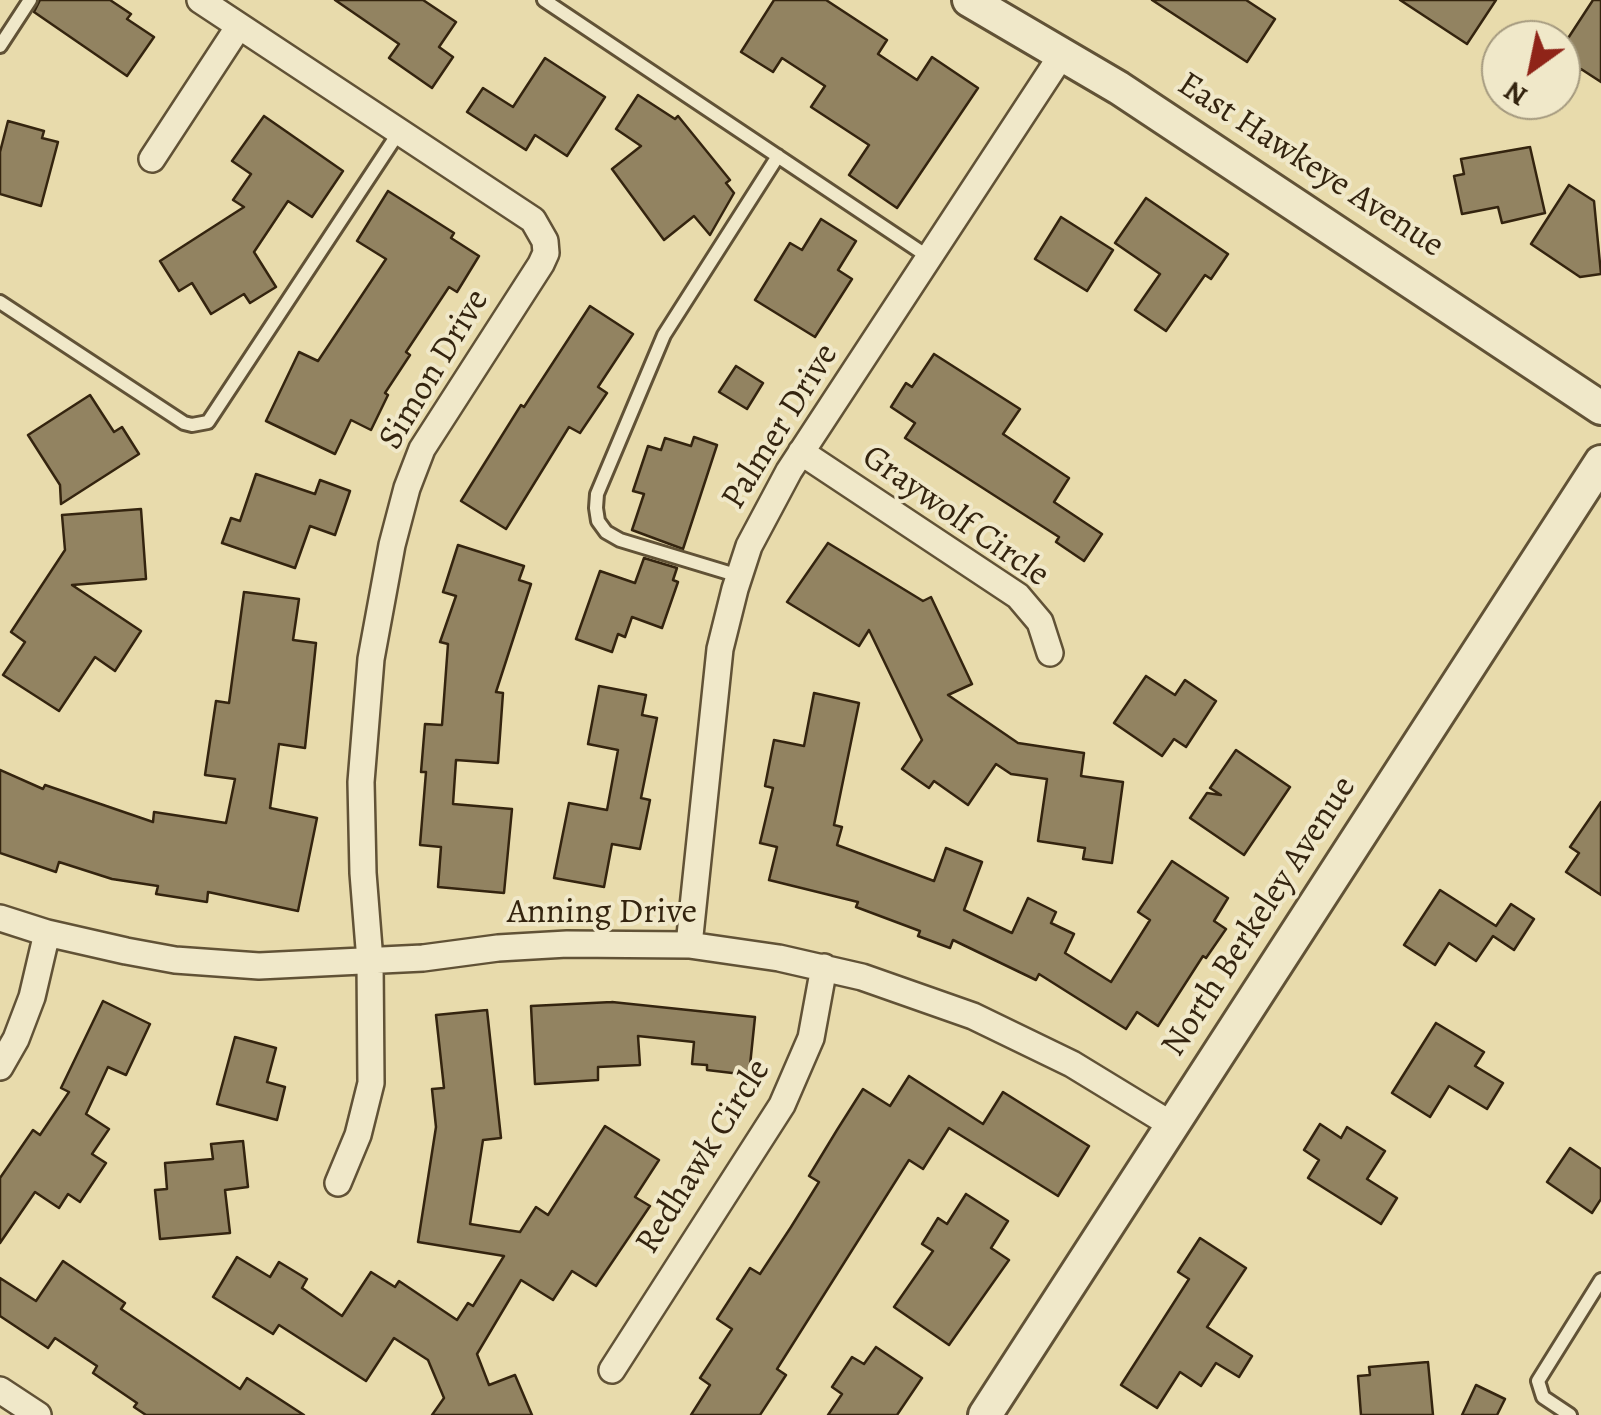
<!DOCTYPE html>
<html>
<head>
<meta charset="utf-8">
<style>
	body { margin:0 }
	#map { position:relative; width:1601px; height:1415px; overflow:hidden; background:#e8dbac; font-family:Alegreya,serif }
	canvas { display:block }
	.north { position:absolute; left:1481px; top:20px; width:100px; height:100px; box-sizing:border-box; background:#f0e8c9; border:2px solid #a59a7f; border-radius:50%; rotate:213deg; font-size:28px; font-weight:700; line-height:40px; text-align:center; color:#34240f }
	.north::after { content:''; display:block; margin:auto; width:35px; height:45px; background:#8f2418; clip-path:polygon(50% 0,100% 100%,50% 72%,0 100%) }
</style>
</head>
<body>
<div id="map">
<canvas width="1601" height="1415"></canvas>
<div class="north">N</div>
</div>
<script>
const ctx = document.querySelector('canvas').getContext('2d');
ctx.lineJoin = 'round';
function fillPath(path, color) { ctx.fillStyle = color; ctx.fill(path, 'evenodd'); }
const shape = rows => new Path2D(rows.map(r => 'M' + r).join(''));
function strokePath(path, color, width, dash) { ctx.strokeStyle = color; ctx.lineWidth = width; ctx.lineCap = dash ? 'butt' : 'round'; ctx.setLineDash(dash || []); ctx.stroke(path); }
function write(font, color, halo, rows, align = 'center') {
  ctx.font = font + ' Alegreya,serif'; ctx.lineWidth = 8; ctx.setLineDash([]); ctx.textBaseline = 'middle'; ctx.strokeStyle = halo; ctx.fillStyle = color; for (const [text, x, y, turn = 0] of rows) {
    ctx.save(); ctx.translate(x, y); ctx.rotate((+turn || 0) * Math.PI / 180); ctx.textAlign = isNaN(turn) ? turn : align; if (halo) ctx.strokeText(text, 0, 0); ctx.fillText(text, 0, 0); ctx.restore();
  }
}
const building = shape([
	[40,0,110,0,131,14,127,19,154,37,127,76,34,12,40,0],
	[335,0,423,0,456,22,439,47,453,57,432,88,389,58,399,44,335,0],
	[774,0,826,0,887,40,878,54,917,80,932,57,978,88,897,208,849,175,869,145,811,107,825,86,782,58,773,72,741,52,774,0],
	[1152,0,1246,0,1275,19,1247,62,1152,0],
	[1400,0,1496,0,1467,44,1400,0],
	[1593,0,1601,0,1601,82,1581,69,1561,98,1561,49,1593,0],
	[545,58,605,97,567,156,535,135,526,150,467,112,483,88,513,107,545,58],
	[638,95,675,119,678,116,730,180,726,183,734,193,710,235,694,216,664,240,612,169,641,146,616,129,638,95],
	[264,116,343,171,312,217,288,201,254,252,276,287,250,303,244,294,211,314,192,283,179,291,160,261,244,207,233,200,251,174,232,161,264,116],
	[8,121,44,131,42,138,58,142,41,206,0,194,0,152,8,121],
	[1530,147,1545,213,1502,223,1498,207,1462,214,1454,176,1464,174,1461,159,1530,147],
	[1569,185,1594,201,1601,274,1580,277,1531,244,1569,185],
	[388,191,454,233,451,238,479,256,457,292,449,287,406,352,410,355,385,393,388,395,371,430,351,420,335,454,266,421,299,352,318,361,386,259,357,241,388,191],
	[1146,198,1228,254,1211,279,1205,275,1166,331,1135,310,1160,274,1115,243,1146,198],
	[1061,217,1113,250,1087,291,1035,259,1061,217],
	[821,219,856,241,838,270,852,279,815,337,755,300,790,243,802,250,821,219],
	[590,306,633,334,598,387,607,393,580,433,569,427,506,529,461,501,521,405,524,407,590,306],
	[934,354,1020,409,1003,434,1069,478,1054,502,1102,534,1084,561,1056,542,1059,537,905,438,915,423,891,407,906,383,912,387,934,354],
	[736,366,763,383,747,409,719,392,736,366],
	[90,395,114,432,122,427,139,454,61,504,60,485,28,435,90,395],
	[694,437,717,445,683,549,632,530,644,494,633,491,648,446,661,450,665,438,691,446,694,437],
	[256,474,315,494,320,480,350,491,335,535,310,526,295,568,222,543,231,518,240,521,256,474],
	[141,509,146,579,72,585,141,631,115,671,95,657,59,711,3,675,25,642,11,632,65,550,62,515,141,509],
	[828,543,923,601,931,597,972,684,948,695,1018,743,1084,753,1081,776,1123,782,1112,863,1083,859,1085,848,1038,841,1047,779,1011,774,996,764,968,805,934,781,929,788,902,769,922,740,869,630,859,646,787,602,828,543],
	[458,545,524,566,519,580,531,584,496,692,503,693,498,763,456,760,453,804,512,809,504,893,438,887,441,847,420,845,426,772,421,772,425,724,442,725,448,644,440,642,456,596,443,592,458,545],
	[644,558,677,568,673,580,678,582,662,628,632,617,625,637,618,634,612,652,576,639,600,571,635,583,644,558],
	[244,592,299,599,293,640,316,643,305,748,279,744,270,808,317,818,298,911,208,892,207,902,156,894,158,886,112,879,59,862,56,872,0,853,0,770,43,789,45,785,153,822,154,812,226,823,235,779,205,775,216,701,229,703,244,592],
	[1146,676,1175,695,1185,680,1216,701,1186,747,1174,739,1162,756,1114,723,1146,676],
	[599,686,646,695,642,715,657,718,641,798,650,800,640,849,612,844,604,887,554,878,569,803,607,810,618,750,588,744,599,686],
	[814,693,859,703,834,825,842,827,837,845,934,881,946,848,982,862,964,910,1012,933,1028,898,1056,912,1051,923,1074,934,1065,953,1111,982,1150,920,1138,912,1172,861,1228,898,1214,921,1226,929,1206,958,1203,956,1158,1026,1137,1012,1126,1029,1039,974,1036,980,953,940,950,948,918,936,920,931,856,907,858,902,769,880,777,847,760,843,773,788,765,786,774,740,804,746,814,693],
	[1236,750,1290,787,1244,855,1190,818,1207,793,1221,795,1210,788,1236,750],
	[1601,802,1601,895,1566,872,1579,853,1570,847,1601,802],
	[1440,890,1496,926,1511,904,1534,919,1514,950,1493,936,1476,961,1449,943,1435,965,1404,945,1440,890],
	[103,1001,150,1024,126,1075,108,1067,86,1114,109,1129,92,1154,106,1163,80,1202,68,1194,59,1208,35,1192,0,1243,0,1178,33,1130,40,1135,69,1092,61,1088,103,1001],
	[612,1002,755,1017,749,1075,707,1070,707,1065,692,1064,694,1042,638,1036,640,1065,598,1067,598,1080,535,1084,531,1006,612,1002],
	[487,1010,501,1138,483,1140,470,1224,520,1232,536,1207,548,1215,605,1126,659,1160,635,1197,650,1206,596,1286,572,1271,553,1300,521,1280,477,1354,489,1385,515,1375,532,1415,432,1415,444,1398,428,1360,394,1338,366,1381,279,1325,273,1334,213,1297,237,1257,270,1277,279,1262,307,1279,302,1288,342,1316,371,1272,395,1287,399,1281,457,1320,468,1303,473,1306,504,1256,418,1242,436,1127,432,1089,444,1088,436,1015,487,1010],
	[1436,1023,1484,1052,1475,1066,1503,1083,1487,1109,1449,1086,1430,1117,1392,1093,1436,1023],
	[235,1037,276,1048,267,1082,285,1087,277,1120,217,1104,235,1037],
	[909,1076,983,1124,1003,1092,1089,1146,1058,1196,949,1128,923,1169,909,1160,777,1369,786,1375,760,1415,691,1415,710,1385,700,1378,732,1329,717,1319,750,1268,760,1274,791,1227,819,1182,809,1176,837,1130,863,1089,890,1106,909,1076],
	[1320,1124,1341,1138,1347,1127,1385,1151,1367,1179,1397,1198,1381,1224,1308,1178,1319,1160,1304,1150,1320,1124],
	[243,1141,248,1187,225,1190,230,1233,160,1239,155,1190,167,1189,165,1163,213,1159,211,1144,243,1141],
	[1570,1148,1601,1169,1601,1199,1592,1213,1547,1182,1570,1148],
	[966,1194,1008,1221,991,1248,1009,1260,949,1345,894,1307,933,1251,922,1244,938,1218,947,1224,966,1194],
	[1200,1238,1246,1268,1207,1327,1252,1356,1239,1377,1216,1363,1201,1386,1180,1372,1157,1408,1121,1385,1189,1279,1178,1272,1200,1238],
	[63,1261,125,1303,121,1309,240,1389,247,1378,304,1415,146,1415,134,1407,137,1403,93,1373,97,1366,55,1338,48,1348,0,1316,0,1278,36,1301,63,1261],
	[876,1347,922,1378,897,1415,828,1415,842,1394,832,1387,852,1357,864,1364,876,1347],
	[1428,1362,1433,1415,1361,1415,1358,1376,1370,1375,1369,1367,1428,1362],
	[1476,1385,1505,1399,1497,1415,1462,1415,1476,1385]
]);
const service = shape([
	[544,0,930,258],
	[0,46,30,0],
	[0,302,184,423,192,425,208,422,399,132],
	[739,576,620,540,606,532,598,521,596,508,597,494,664,335,778,156],
	[1570,1415,1543,1397,1538,1381,1601,1280]
]);
const minor = shape([
	[200,0,533,220,545,241,546,253,541,264,422,449,407,488,392,545,371,659,361,782,363,873,370,961,371,1083,358,1135,338,1183],
	[152,159,239,26],
	[801,452,1018,596,1040,622,1050,653],
	[0,918,47,933,126,951,175,960,259,966,423,958,498,948,567,944,689,945,779,958,862,977,973,1016,1072,1064,1172,1125],
	[689,945,720,649,735,589,749,546,789,471,1061,56],
	[0,1067,16,1039,32,997,47,933],
	[612,1370,782,1105,811,1038,824,967],
	[0,1390,38,1415]
]);
const tertiary = shape([
	[969,0,1119,88,1601,408],
	[985,1415,1601,462]
]);
const streetNames = [
	["East Hawkeye Avenue",1310,166,33],
	["Simon Drive",435,370,-59],
	["Palmer Drive",781,427,-58],
	["Graywolf Circle",955,517,35],
	["Anning Drive",602,913],
	["North Berkeley Avenue",1260,917,-57],
	["Redhawk Circle",704,1157,-58]
];
fillPath(building, '#928361');
strokePath(building, '#34240f', 2.5);
strokePath(service, '#615236', 18);
strokePath(minor, '#615236', 30);
strokePath(tertiary, '#615236', 38);
strokePath(service, '#f0e8c9', 12);
strokePath(minor, '#f0e8c9', 25);
strokePath(tertiary, '#f0e8c9', 32);
write('35px', '#34240f', '#f0e8c9', streetNames);
</script>
</body>
</html>
